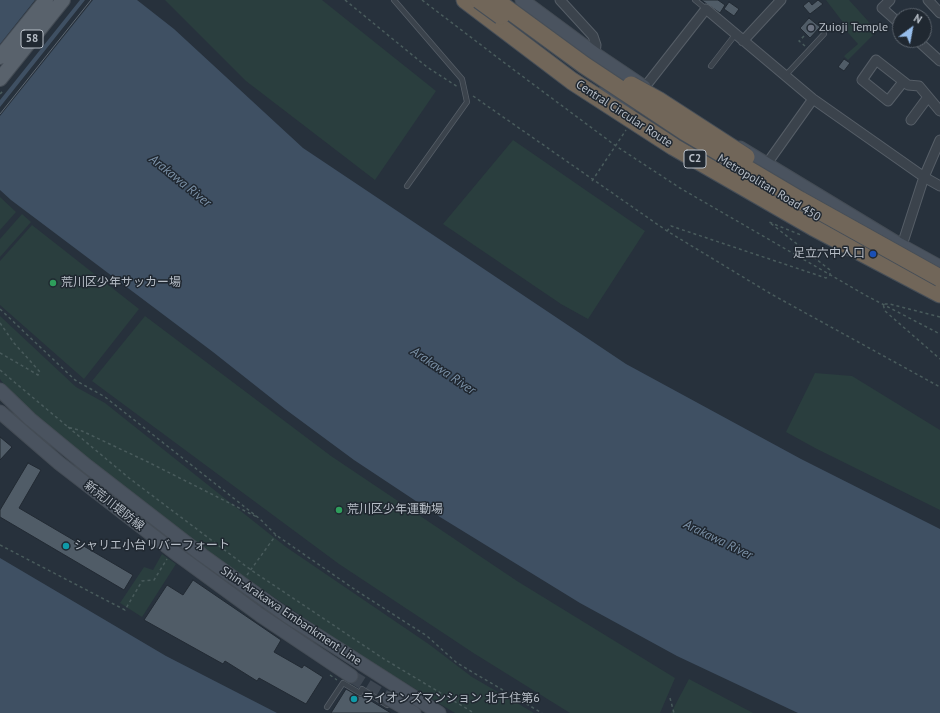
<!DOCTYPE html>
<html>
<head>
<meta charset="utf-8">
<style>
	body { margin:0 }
	#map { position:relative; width:940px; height:713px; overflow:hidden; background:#27313c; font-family:"PT Sans",sans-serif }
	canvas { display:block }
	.north { position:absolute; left:892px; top:8px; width:40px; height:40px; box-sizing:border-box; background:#202831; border:1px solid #5c646d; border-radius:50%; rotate:32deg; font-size:11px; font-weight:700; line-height:16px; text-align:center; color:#b7bec7 }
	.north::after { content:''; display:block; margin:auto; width:14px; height:18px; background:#97beec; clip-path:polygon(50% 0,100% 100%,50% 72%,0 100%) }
</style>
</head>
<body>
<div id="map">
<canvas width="940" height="713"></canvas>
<div class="north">N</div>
</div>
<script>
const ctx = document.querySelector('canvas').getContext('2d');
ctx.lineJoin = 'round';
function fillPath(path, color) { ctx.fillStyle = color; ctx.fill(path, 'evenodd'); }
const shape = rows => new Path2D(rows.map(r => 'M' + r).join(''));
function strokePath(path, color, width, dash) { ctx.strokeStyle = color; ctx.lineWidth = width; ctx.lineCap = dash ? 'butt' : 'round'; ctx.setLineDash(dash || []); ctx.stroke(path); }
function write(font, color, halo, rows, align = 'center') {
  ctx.font = font + ' "PT Sans","Noto Sans JP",sans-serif'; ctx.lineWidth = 3; ctx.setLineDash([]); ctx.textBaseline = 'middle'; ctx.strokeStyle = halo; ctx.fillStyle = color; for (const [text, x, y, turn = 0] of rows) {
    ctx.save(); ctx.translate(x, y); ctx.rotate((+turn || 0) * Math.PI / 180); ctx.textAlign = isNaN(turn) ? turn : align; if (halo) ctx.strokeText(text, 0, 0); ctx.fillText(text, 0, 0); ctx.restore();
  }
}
const green = shape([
	[165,0,322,0,436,91,375,180,246,81],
	[826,0,849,0,877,31,848,60,844,56,858,44,842,26,842,21],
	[513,140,645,231,588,319,561,304,443,224],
	[0,197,16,212,0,230],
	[22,214,31,222,0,257,0,239],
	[32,225,139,309,84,379,0,305,0,261],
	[0,316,76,387,105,403,286,547,430,645,472,677,534,713,455,713,351,650,221,561,73,447,13,396,0,379],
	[145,316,331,456,517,581,675,678,660,713,570,713,475,654,339,564,92,381],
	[815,373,852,376,940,430,940,510,815,448,786,432],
	[162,554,176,564,142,617,120,603,144,567,153,570],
	[689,679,753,713,671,713]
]);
const water = shape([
	[0,0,137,0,174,29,303,148,626,364,801,459,940,529,940,713,798,713,677,656,580,603,440,517,354,460,285,409,213,352,11,200,0,190],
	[0,558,166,656,277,713,0,713]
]);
const pier = shape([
	[35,0,80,0,0,100,0,44],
	[85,0,93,0,0,116,0,107]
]);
const building = shape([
	[701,0,718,0,725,5,720,13,701,0],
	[818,0,823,4,810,14,803,6,809,1,812,5,818,0],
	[729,2,739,9,734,16,724,9,729,2],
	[809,18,820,27,810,38,800,28,809,18],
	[844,59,850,63,844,71,838,67,844,59],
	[0,437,12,447,0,460,0,437],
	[28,463,41,470,19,508,133,575,124,590,0,517,0,510,28,463],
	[193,580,281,640,274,652,302,668,304,665,323,677,306,704,259,678,257,681,225,661,223,664,144,620,167,585,183,595,193,580],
	[346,689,358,696,363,696,391,713,331,713,346,689]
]);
const secondaryTunnel = shape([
	[351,676,389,699]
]);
const path = shape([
	[345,0,427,67,458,87],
	[422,0,506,64,616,146,680,188,865,295,940,334],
	[804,36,799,41,805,46],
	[0,94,4,90],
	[473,96,667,231,771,294,940,387],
	[592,181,626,130],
	[667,231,671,226,826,278,830,275,830,270,769,222,801,235],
	[0,309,75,380,105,397,260,519,276,535,357,591,427,636,457,663,542,713],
	[940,317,890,304,883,304,885,311,940,359],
	[0,323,14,343,40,372,38,375,0,353],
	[0,370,68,427,82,431,148,462,257,517],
	[68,427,129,478,251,570,384,659,474,713],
	[0,545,125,610,142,581,154,580,167,559],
	[247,575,276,535],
	[330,675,337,680],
	[670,698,674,713]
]);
const service = shape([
	[394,0,462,79,467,102,407,186],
	[695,0,706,9],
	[711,66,735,35],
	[785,76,824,34],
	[327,707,343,683,360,693,362,689,387,705]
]);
const minor = shape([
	[560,0,593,36,596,45,595,54],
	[890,0,882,8,900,24],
	[928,0,940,13],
	[917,40,940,61],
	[743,41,781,0],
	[903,82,888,101,862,80,876,60,908,85,919,86,940,111],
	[641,92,706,9,813,99,924,177,940,186],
	[911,120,928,97],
	[766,165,813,99],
	[898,250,904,239,924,177,940,140]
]);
const secondary = shape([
	[522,0,595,54,644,87],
	[602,94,613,99,632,104],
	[740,148,900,245,940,267],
	[0,390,30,419,87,466,202,555,287,616,439,713],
	[0,412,59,463,178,555,260,615,351,676],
	[389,699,414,713]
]);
const primary = shape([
	[0,57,46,0],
	[0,79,63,0]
]);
const motorway = shape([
	[465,0,572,81,674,147,813,227,940,294]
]);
const tram = shape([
	[0,114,91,0]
]);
const motorwayBridge = shape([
	[479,0,501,16],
	[495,0,584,65,685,132,800,200,940,278],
	[631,85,658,100,746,157]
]);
const markers = [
	[811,28,4,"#6b7280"],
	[873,254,4,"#1a4fb4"],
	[53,283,4,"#2e9e5b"],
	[339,510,4,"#2e9e5b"],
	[66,546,4,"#0f9aa8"],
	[354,699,4,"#0f9aa8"]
];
const shields = [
	[32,39,22],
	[695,159,22]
];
const shieldNames = [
	["58",32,39],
	["C2",695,159]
];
const poiNames = [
	["Zuioji Temple",819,28],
	["足立六中入口",865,254,"right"],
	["荒川区少年サッカー場",61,283],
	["荒川区少年運動場",347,510],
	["シャリエ小台リバーフォート",74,546],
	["ライオンズマンション 北千住第6",362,699]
];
const streetNames = [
	["Central Circular Route",624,114,33],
	["Metropolitan Road 450",769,188,31],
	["新荒川堤防線",114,506,38],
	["Shin-Arakawa Embankment Line",291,616,34]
];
const waterNames = [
	["Arakawa River",180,181,39],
	["Arakawa River",443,371,34],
	["Arakawa River",718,540,26]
];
fillPath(green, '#2a3e3e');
fillPath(water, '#3f5063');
fillPath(pier, '#27313c');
fillPath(building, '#505c67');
strokePath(building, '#222a33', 1);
strokePath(secondaryTunnel, '#3d4651', 13, [13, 6]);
strokePath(service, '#565e67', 6);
strokePath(minor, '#565e67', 11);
strokePath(secondary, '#444c55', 15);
strokePath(primary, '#444c55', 16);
strokePath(motorway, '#464e57', 19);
strokePath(path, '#495b5c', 1.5, [3, 3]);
strokePath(service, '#3b434c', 4.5);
strokePath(minor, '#3b434c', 9);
strokePath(secondary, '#4a535f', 13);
strokePath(primary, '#59626c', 14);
strokePath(motorway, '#716659', 17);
strokePath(tram, '#5e6873', 1);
strokePath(motorwayBridge, '#464e57', 19, []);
strokePath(motorwayBridge, '#716659', 17);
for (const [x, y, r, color] of markers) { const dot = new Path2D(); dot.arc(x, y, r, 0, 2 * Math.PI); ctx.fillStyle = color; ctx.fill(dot); strokePath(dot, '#202831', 1.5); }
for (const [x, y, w] of shields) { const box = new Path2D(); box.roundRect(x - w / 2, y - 9, w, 18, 3); ctx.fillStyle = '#202831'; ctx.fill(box); strokePath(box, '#b7bec7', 1); }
write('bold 11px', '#b7bec7', null, shieldNames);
write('12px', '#b7bec7', '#202831', poiNames, 'left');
write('12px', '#b7bec7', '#202831', streetNames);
write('italic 13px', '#7b91a7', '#202831', waterNames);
</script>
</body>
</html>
